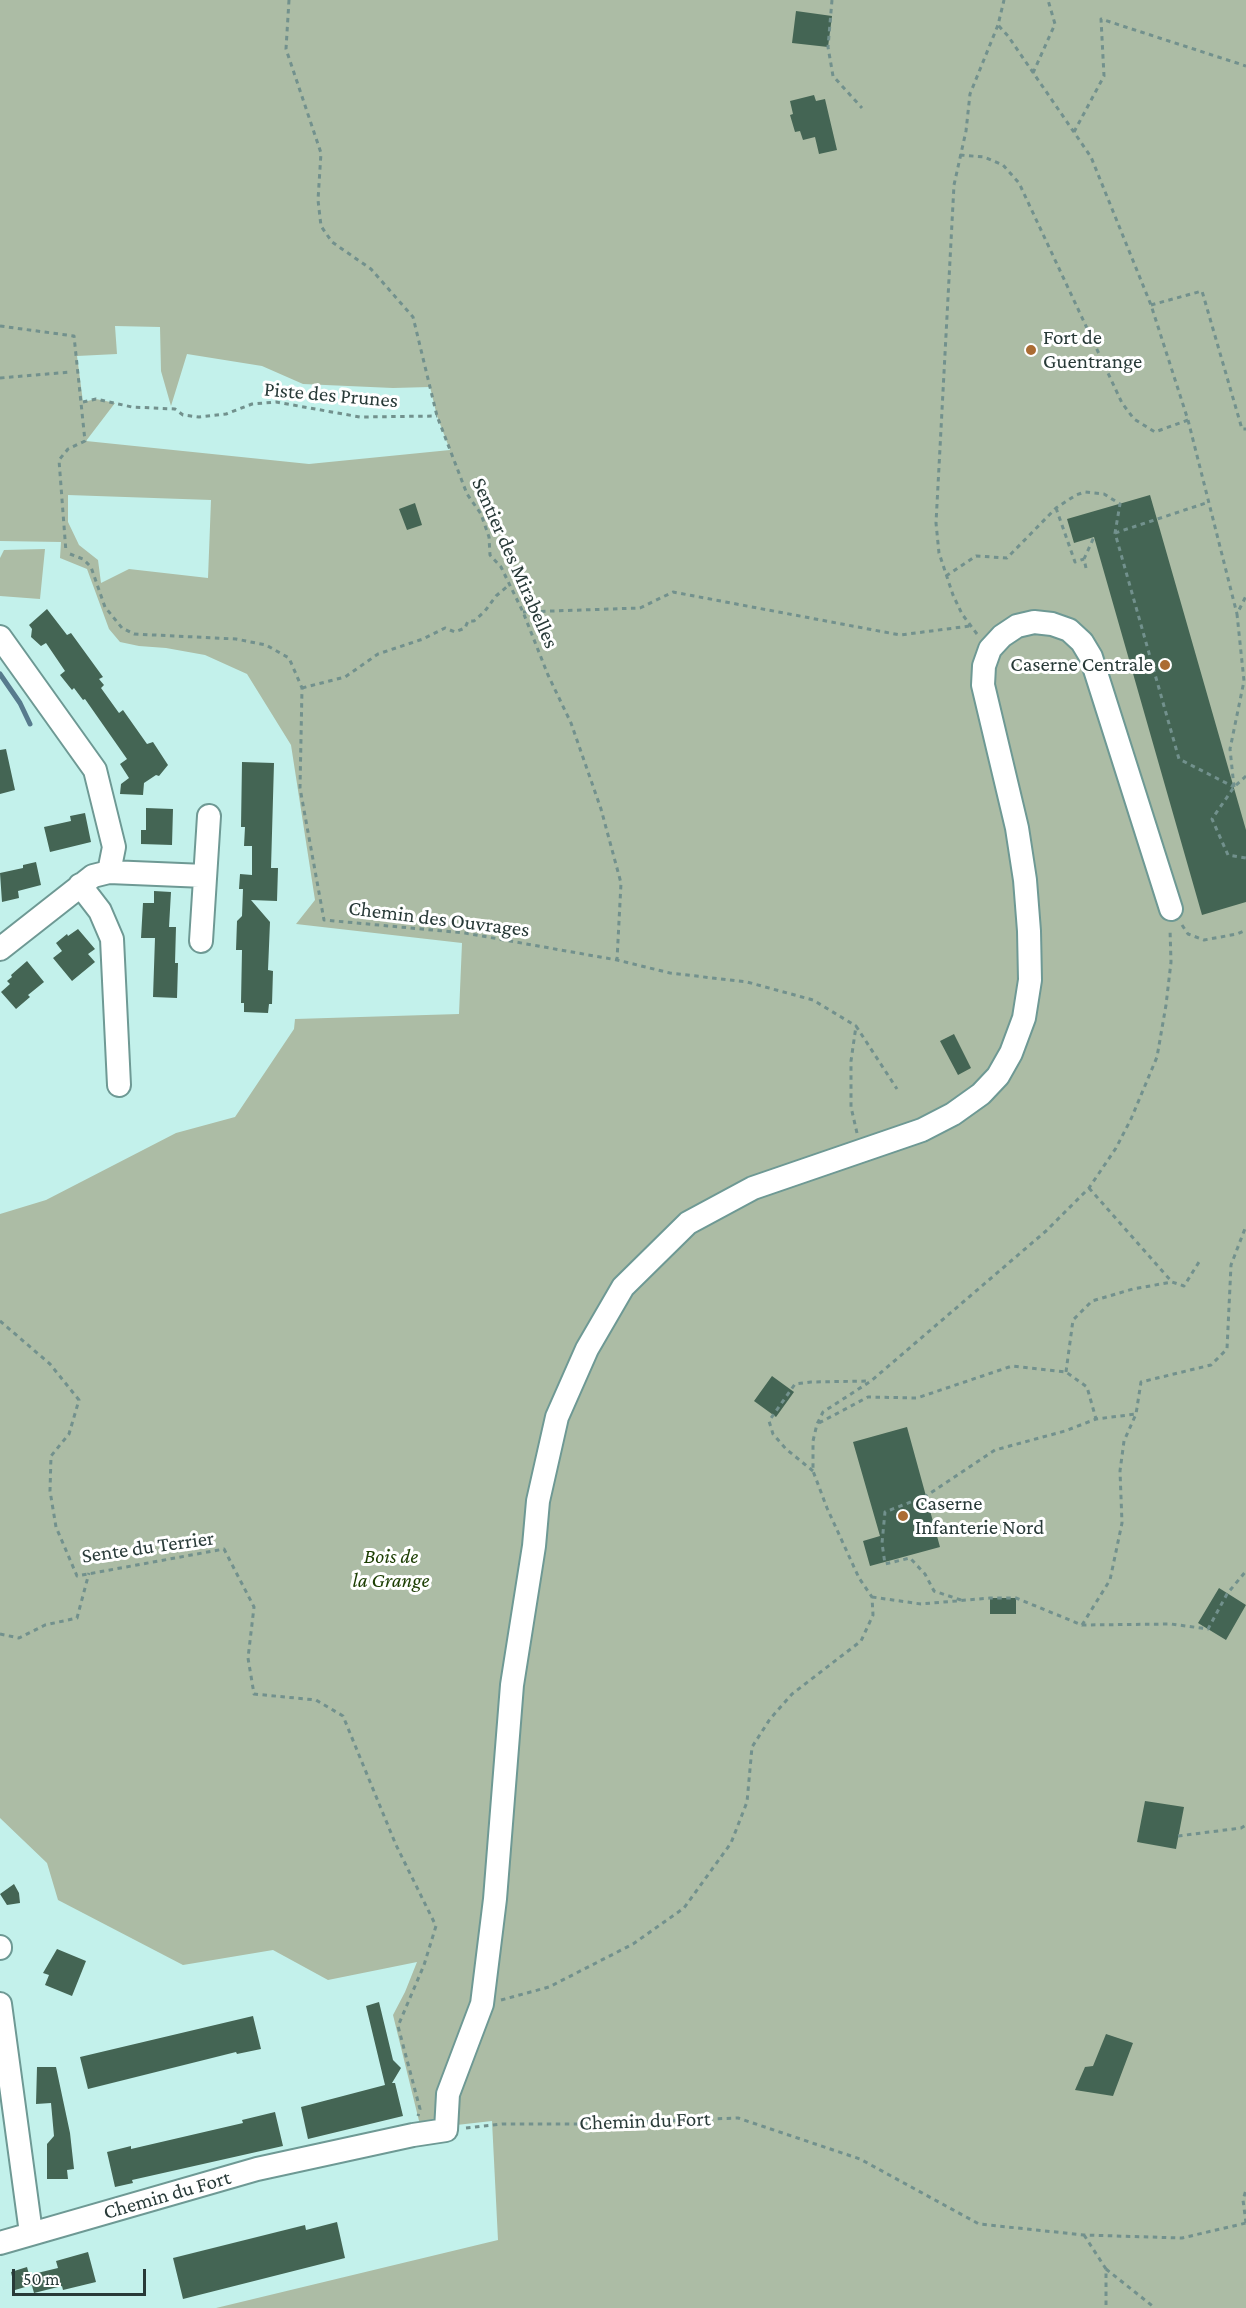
<!DOCTYPE html>
<html>
<head>
<meta charset="utf-8">
<style>
	body { margin:0 }
	#map { position:relative; width:1246px; height:2308px; overflow:hidden; background:#c3f1eb; font-family:"Crimson Pro",serif }
	canvas { display:block }
	.scale { position:absolute; left:12px; top:2269px; width:134px; height:27px; box-sizing:border-box; border:3px solid #283a38; border-top:0; padding-left:8px; font-size:18px; line-height:21px; white-space:nowrap; color:#283a38; -webkit-text-stroke:4px #fff; paint-order:stroke }
</style>
</head>
<body>
<div id="map">
<canvas width="1246" height="2308"></canvas>
<div class="scale">50 m</div>
</div>
<script>
const ctx = document.querySelector('canvas').getContext('2d');
ctx.lineJoin = 'round';
function fillPath(path, color) { ctx.fillStyle = color; ctx.fill(path, 'evenodd'); }
const shape = rows => new Path2D(rows.map(r => 'M' + r).join(''));
function strokePath(path, color, width, dash) { ctx.strokeStyle = color; ctx.lineWidth = width; ctx.lineCap = dash ? 'butt' : 'round'; ctx.setLineDash(dash || []); ctx.stroke(path); }
function write(font, color, halo, rows, align = 'center') {
  ctx.font = font + ' "Crimson Pro",serif'; ctx.lineWidth = 6; ctx.setLineDash([]); ctx.textBaseline = 'middle'; ctx.strokeStyle = halo; ctx.fillStyle = color; for (const [text, x, y, turn = 0] of rows) {
    ctx.save(); ctx.translate(x, y); ctx.rotate((+turn || 0) * Math.PI / 180); ctx.textAlign = isNaN(turn) ? turn : align; if (halo) ctx.strokeText(text, 0, 0); ctx.fillText(text, 0, 0); ctx.restore();
  }
}
const green = shape([
	[0,0,1246,0,1246,2308,216,2308,498,2240,492,2121,421,2129,393,2015,405,1992,417,1962,328,1980,273,1950,183,1965,58,1900,47,1863,0,1818,0,1214,46,1200,176,1133,235,1117,294,1029,295,1019,459,1014,462,943,296,924,315,900,291,745,247,674,205,655,166,648,139,646,120,642,109,629,87,569,60,558,61,542,0,541],
	[115,326,160,327,161,371,171,406,187,354,262,366,303,384,393,388,430,387,437,416,450,450,309,464,86,441,115,403,96,399,83,402,77,356,117,354],
	[68,495,211,500,208,578,129,569,101,583,98,560,79,545,68,522],
	[45,549,40,599,0,596,0,558,4,550]
]);
const stream = shape([
	[0,674,20,703,30,724]
]);
const building = shape([
	[796,11,832,16,828,47,792,43],
	[814,95,816,101,825,99,837,150,819,154,815,137,803,140,800,131,795,132,790,115,793,114,790,101],
	[1150,495,1246,830,1246,902,1202,915,1094,537,1074,543,1067,519],
	[415,503,422,525,407,530,399,509],
	[47,609,67,635,71,633,103,677,99,679,104,685,101,688,119,713,123,710,147,744,153,742,168,765,159,776,156,775,144,783,143,795,120,794,121,784,129,778,120,764,127,759,85,699,83,700,74,688,72,690,60,675,65,671,46,643,41,646,31,637,32,629,29,625],
	[6,749,15,790,0,794,0,750],
	[242,762,274,763,271,868,278,868,277,901,251,900,270,922,268,970,273,971,272,1004,269,1004,268,1013,244,1012,244,1003,241,1003,242,950,236,950,237,921,242,916,243,889,239,889,240,874,252,875,252,846,244,846,245,827,241,827],
	[146,808,173,809,172,845,141,844,141,830,146,830],
	[85,813,91,842,50,852,44,827,71,821,70,816],
	[36,862,41,885,18,891,19,898,2,902,0,873,23,868,23,865],
	[154,891,171,892,169,927,176,927,175,963,178,963,177,998,153,997,155,938,141,938,143,903,154,903],
	[78,929,95,949,88,954,95,962,72,981,53,958,62,951,56,943,67,934,68,936],
	[27,961,44,982,28,995,30,997,16,1009,1,992,10,984,7,981,12,977,11,975],
	[954,1034,971,1068,958,1075,940,1041],
	[772,1376,794,1392,776,1417,754,1401],
	[907,1427,940,1547,870,1566,863,1541,880,1536,853,1442],
	[1219,1588,1246,1605,1226,1640,1198,1623],
	[990,1598,1016,1598,1016,1614,990,1614],
	[1145,1801,1184,1807,1176,1849,1137,1842],
	[14,1884,19,1893,20,1903,7,1905,0,1894],
	[57,1949,86,1961,72,1996,45,1985,49,1975,43,1973],
	[379,2002,393,2060,401,2068,392,2083,395,2083,403,2116,308,2139,301,2107,385,2085,366,2006],
	[253,2016,261,2049,237,2054,236,2052,88,2089,80,2057],
	[1106,2034,1133,2043,1113,2096,1075,2090,1085,2067,1093,2066],
	[37,2067,56,2067,70,2133,74,2169,67,2170,68,2179,47,2179,47,2144,54,2136,51,2103,36,2104],
	[275,2112,283,2146,132,2180,133,2183,115,2187,107,2152,131,2146,131,2149,243,2123,242,2120],
	[337,2222,345,2258,183,2299,173,2258,305,2225,306,2230],
	[88,2252,96,2282,63,2290,62,2286,34,2293,29,2275,58,2268,56,2261],
	[27,2267,32,2285,15,2290,11,2272]
]);
const path = shape([
	[289,0,286,49,321,153,318,200,321,226,332,242,371,269,413,317,437,416,467,494,481,514,489,537,490,555,501,567,523,612,548,675,571,723,601,809,621,883,617,960],
	[832,0,828,47,833,76,862,108],
	[1033,73,1055,24,1048,0],
	[1074,132,1104,76,1101,19,1246,66],
	[960,155,984,157,1003,165,1019,183,1122,403,1134,419,1155,432,1188,420,1151,305,1091,157,1008,36,998,25],
	[1151,305,1202,291,1242,429,1246,429],
	[0,326,74,336,85,441,68,449,59,460,66,552],
	[0,378,71,372],
	[83,402,96,399,132,407,175,409,183,415,199,417,226,414,252,404,276,402,360,417,437,416],
	[1188,420,1237,614],
	[1056,508,1075,562,1084,559],
	[1115,533,1209,502],
	[70,554,83,559,91,567,105,607,122,628,134,634,236,639,266,645,289,658,302,688,300,788,324,920,465,933,617,960,670,973,747,982,813,1000,856,1026],
	[1086,568,1084,559,1094,537],
	[946,576,976,556,1007,558,1056,508,1076,495,1085,492,1104,494,1120,504,1115,533,1179,759,1234,787],
	[523,612,640,608,673,592,900,635,970,626],
	[977,634,962,614,953,595,939,553,936,523,954,185,966,131,970,94,998,25,1004,0],
	[302,688,345,677,378,654,423,639,445,628,455,632,465,628,468,621,474,621,485,611,496,596,509,585],
	[1246,776,1234,787,1212,819,1228,855,1246,858],
	[1234,787,1230,749,1244,681,1237,614,1246,596],
	[1182,925,1188,934,1204,940,1237,934,1246,930],
	[857,1133,851,1107,851,1061,856,1026,897,1089],
	[1089,1188,1172,1282],
	[0,1321,50,1364,79,1400,69,1434,51,1456,50,1491,56,1527,77,1576,224,1549,254,1607,248,1658,254,1694,316,1700,343,1716,396,1845,436,1926,424,1965,398,2026,420,2109,418,2116],
	[1066,1372,1073,1320,1092,1301,1133,1289,1172,1282,1184,1286,1199,1262],
	[819,1423,868,1397,917,1398,1012,1366,1066,1372,1087,1387,1096,1419],
	[813,1471,786,1449,773,1434,769,1421,795,1384,811,1382,870,1381],
	[872,1597,921,1604,990,1598,1016,1598,1082,1625,1171,1624,1208,1629,1227,1594,1246,1571],
	[961,1600,934,1591,925,1574,910,1558,885,1564,882,1543,885,1512,926,1496,995,1450,1065,1431,1096,1419,1136,1414],
	[1082,1625,1110,1580,1122,1523,1120,1471,1124,1441,1136,1414,1141,1382,1211,1365,1227,1349,1231,1265,1246,1226],
	[0,1634,19,1638,45,1625,77,1618,89,1573],
	[1178,1836,1241,1828,1246,1825],
	[501,2000,549,1987,633,1944,684,1908,731,1843,747,1802,752,1747,770,1719,792,1694,861,1641,873,1615,872,1597,859,1578,827,1508,813,1471,813,1441,817,1424,823,1412,871,1381,1046,1231,1089,1188,1116,1148,1131,1119,1157,1057,1166,1005,1171,962,1170,929],
	[466,2128,502,2124,577,2124,738,2118,860,2159,979,2224,1084,2235,1182,2238,1246,2223],
	[1246,2223,1243,2200,1246,2190],
	[1084,2235,1106,2269,1106,2308],
	[1106,2269,1155,2308]
]);
const minor = shape([
	[0,637,95,770,114,847,109,872],
	[80,885,100,911,112,939,119,1085],
	[201,941,209,816],
	[0,949,93,876,109,872,205,876],
	[0,1948,0,1947],
	[0,2004,31,2233],
	[0,2243,257,2169,413,2135,446,2130,448,2094,482,2004,495,1899,512,1685,534,1546,538,1501,557,1417,587,1349,623,1287,688,1223,753,1188,922,1130,953,1114,981,1094,998,1076,1011,1053,1024,1018,1030,980,1029,931,1025,880,1017,828,983,685,984,666,990,649,1002,636,1017,626,1034,622,1052,624,1069,630,1082,642,1091,657,1171,909]
]);
const markers = [
	[1031,350,6,"#ab6c33"],
	[1165,665,6,"#ab6c33"],
	[903,1516,6,"#ab6c33"]
];
const poiNames = [
	["Fort de",1043,338],
	["Guentrange",1043,362],
	["Caserne Centrale",1153,665,"right"],
	["Caserne",915,1504],
	["Infanterie Nord",915,1528]
];
const streetNames = [
	["Piste des Prunes",331,395,5],
	["Sentier des Mirabelles",515,563,66],
	["Chemin des Ouvrages",439,919,7],
	["Sente du Terrier",148,1547,-8],
	["Chemin du Fort",645,2121,-2],
	["Chemin du Fort",167,2195,-16]
];
const parkNames = [
	["Bois de",391,1557],
	["la Grange",391,1581]
];
fillPath(green, '#acbca5');
strokePath(stream, '#577b8d', 5);
fillPath(building, '#446554');
strokePath(minor, '#6e9994', 26);
strokePath(path, '#72918d', 3, [4.5, 4.5]);
strokePath(minor, '#fff', 22);
for (const [x, y, r, color] of markers) { const dot = new Path2D(); dot.arc(x, y, r, 0, 2 * Math.PI); ctx.fillStyle = color; ctx.fill(dot); strokePath(dot, '#fff', 2); }
write('21px', '#283a38', '#fff', poiNames, 'left');
write('21px', '#283a38', '#fff', streetNames);
write('italic 21px', '#1c3e03', '#fff', parkNames);
</script>
</body>
</html>
